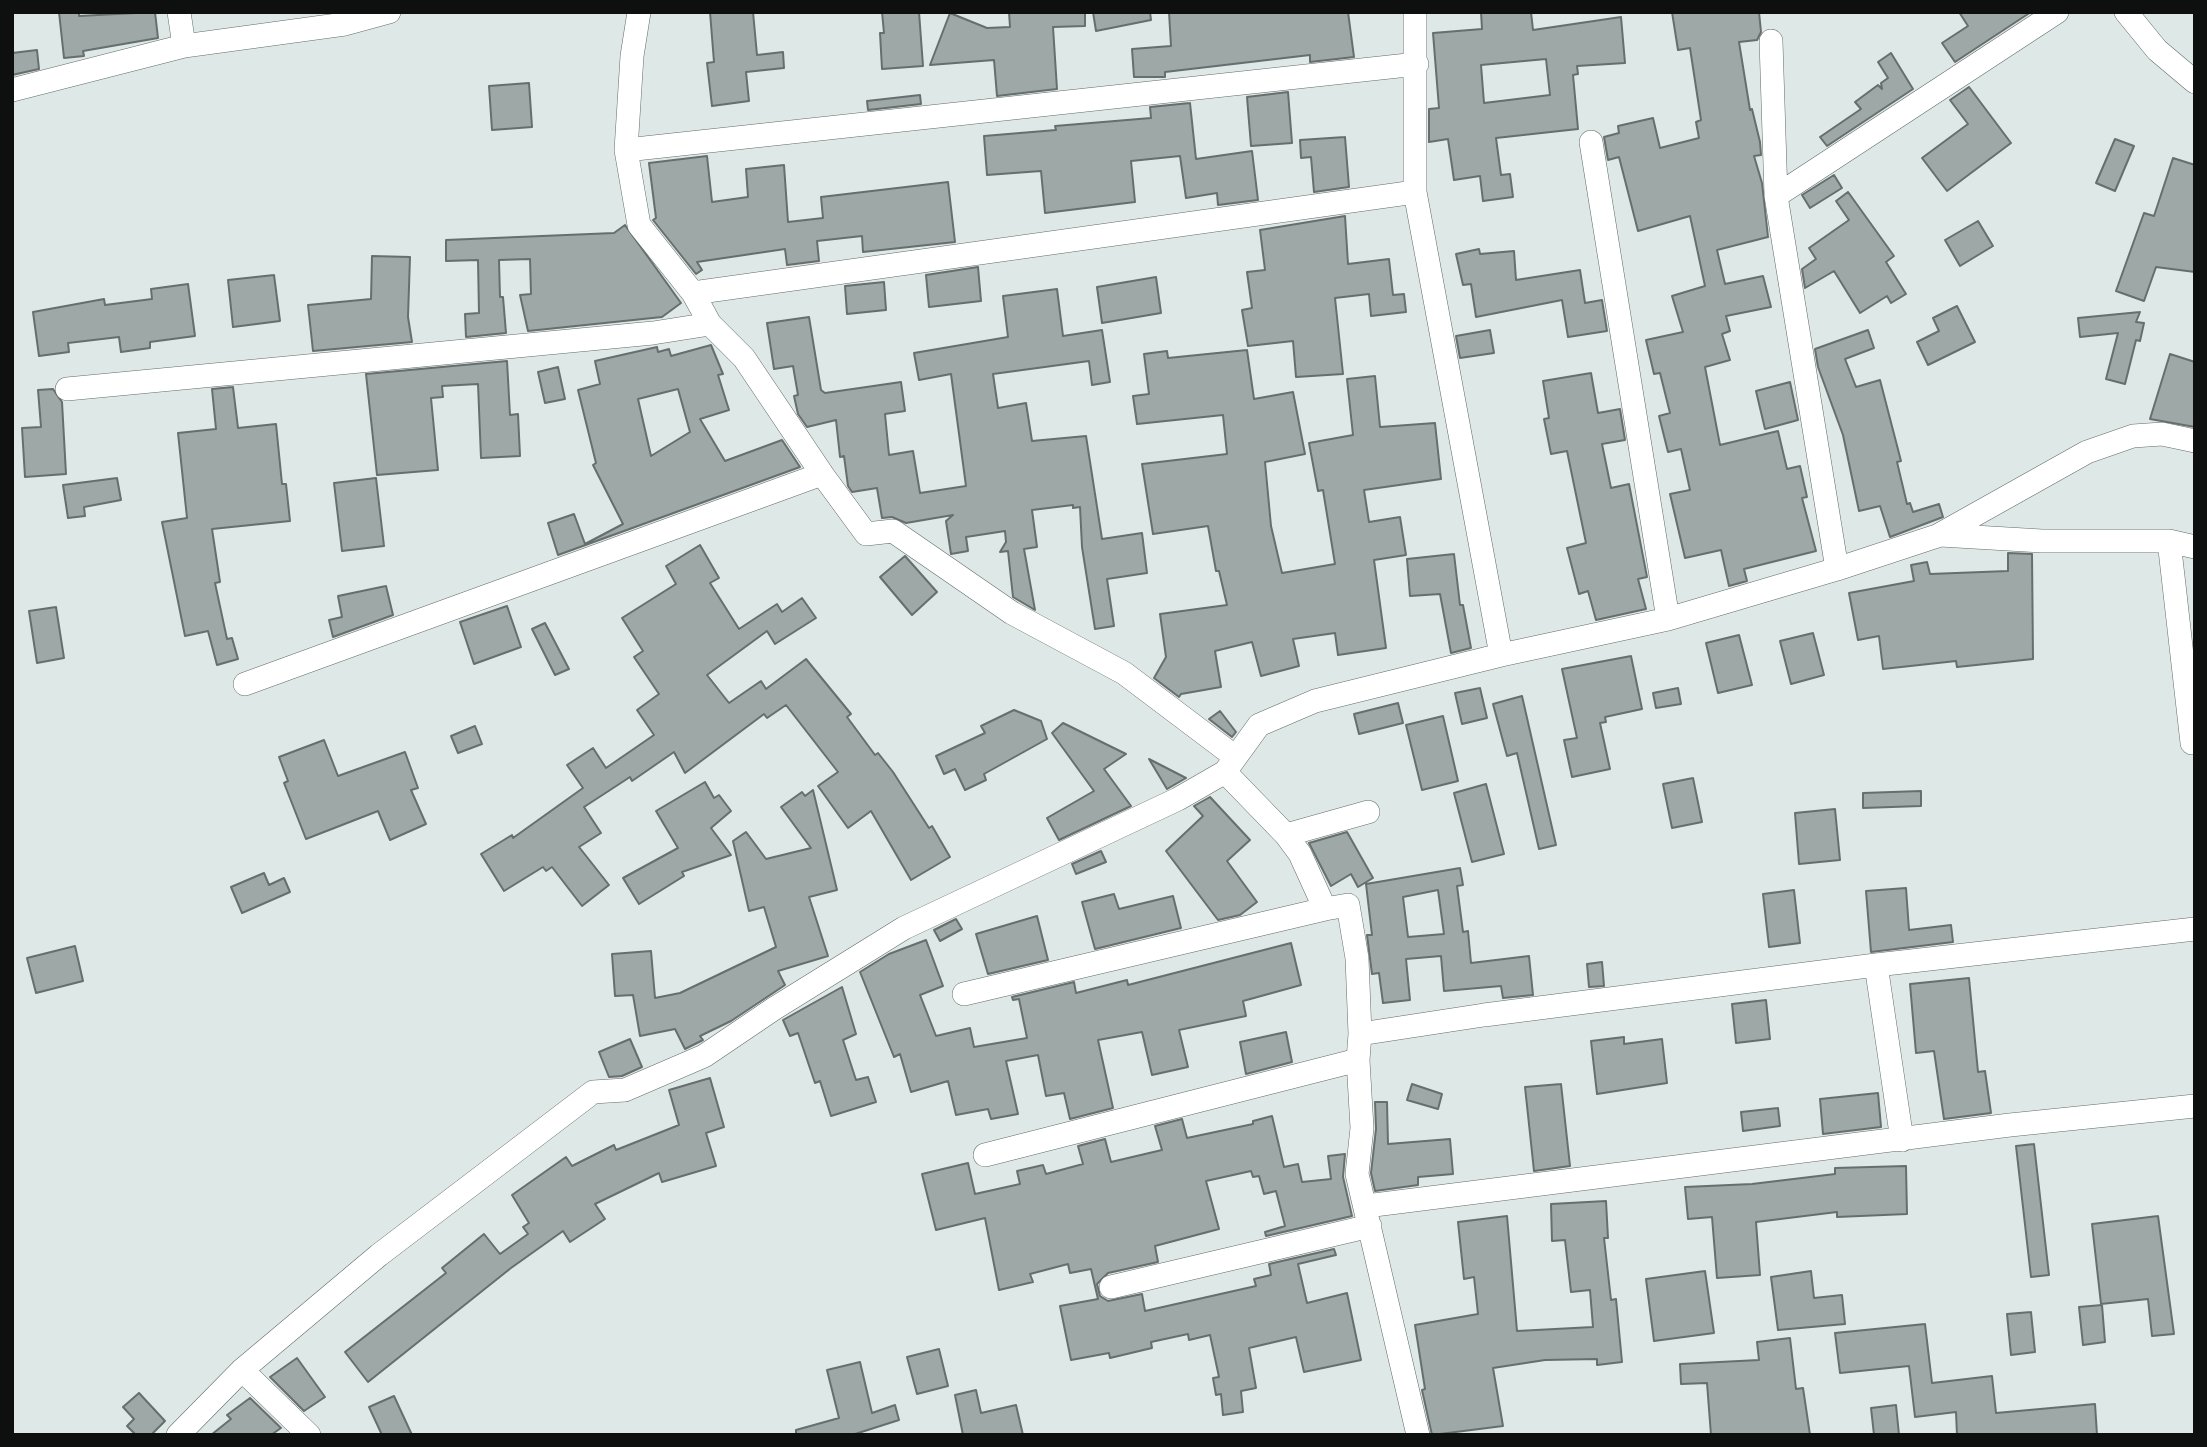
<!DOCTYPE html>
<html>
<head>
<meta charset="utf-8">
<style>
	body { margin:0 }
	#map { position:relative; width:2207px; height:1447px; overflow:hidden; background:#dee8e6; font-family:"DejaVu Sans",sans-serif }
	canvas { display:block }
	.frame { position:absolute; inset:0; border:14px solid #0d100f; pointer-events:none }
</style>
</head>
<body>
<div id="map">
<canvas width="2207" height="1447"></canvas>
<div class="frame"></div>
</div>
<script>
const ctx = document.querySelector('canvas').getContext('2d');
ctx.lineJoin = 'round';
function fillPath(path, color) { ctx.fillStyle = color; ctx.fill(path, 'evenodd'); }
const shape = rows => new Path2D(rows.map(r => 'M' + r).join(''));
function strokePath(path, color, width, dash) { ctx.strokeStyle = color; ctx.lineWidth = width; ctx.lineCap = dash ? 'butt' : 'round'; ctx.setLineDash(dash || []); ctx.stroke(path); }
const building = shape([
	[59,12,79,12,79,16,155,12,158,38,83,51,84,56,64,58,59,12],
	[710,12,753,12,757,55,783,52,784,68,746,72,749,101,712,106,707,63,714,62,710,12],
	[882,12,919,12,923,66,882,69,880,33,884,33,882,12],
	[1009,12,1085,12,1085,26,1053,27,1057,89,997,96,994,60,930,65,950,13,987,28,1010,27,1009,12],
	[1093,12,1150,12,1151,20,1096,31,1093,12],
	[1169,12,1348,12,1354,57,1310,62,1310,55,1165,72,1165,77,1134,77,1132,49,1171,46,1169,12],
	[1481,12,1531,12,1533,30,1621,17,1625,63,1577,66,1578,74,1573,75,1578,129,1496,138,1501,175,1510,174,1513,197,1483,201,1480,176,1454,180,1448,139,1429,142,1429,109,1439,108,1433,33,1482,29,1481,12],
	[1546,59,1550,95,1484,103,1481,65,1546,59],
	[1672,12,1759,12,1761,32,1757,40,1739,42,1750,110,1752,109,1760,142,1761,155,1754,156,1762,183,1768,237,1717,250,1725,284,1763,276,1771,307,1726,316,1730,331,1722,334,1730,360,1705,367,1720,445,1778,431,1787,469,1800,466,1807,497,1802,498,1816,551,1744,569,1747,581,1729,586,1721,550,1685,558,1670,494,1690,490,1681,449,1668,452,1659,416,1670,413,1660,373,1654,374,1646,340,1683,332,1672,296,1705,286,1690,216,1638,231,1619,157,1608,160,1604,137,1619,133,1618,126,1653,118,1660,148,1699,138,1696,122,1701,120,1690,48,1678,50,1672,12],
	[1959,12,2031,12,1955,62,1942,43,1968,26,1959,12],
	[37,50,39,69,12,75,12,53,37,50],
	[1891,53,1913,89,1827,146,1820,137,1861,109,1855,102,1878,85,1882,89,1881,83,1888,78,1878,62,1891,53],
	[529,83,532,127,492,130,489,86,529,83],
	[1969,87,2011,143,1947,191,1922,158,1968,124,1950,100,1969,87],
	[1288,92,1292,143,1251,146,1247,97,1288,92],
	[920,95,921,104,868,110,867,101,920,95],
	[1190,103,1196,159,1252,151,1258,200,1218,205,1217,193,1186,198,1180,156,1131,161,1135,202,1045,213,1041,171,987,175,984,136,1056,130,1055,126,1151,118,1150,107,1190,103],
	[1345,137,1349,187,1314,192,1311,157,1301,158,1300,140,1345,137],
	[2115,139,2134,146,2115,191,2096,183,2115,139],
	[707,156,712,202,748,197,746,169,784,165,788,222,823,218,821,197,948,182,955,242,863,252,862,236,817,241,819,261,787,265,785,249,697,262,702,270,696,274,653,220,656,218,649,163,707,156],
	[2173,158,2195,165,2195,272,2156,267,2144,301,2116,291,2144,213,2154,216,2173,158],
	[1834,175,1842,188,1810,208,1802,195,1834,175],
	[1848,192,1894,256,1886,262,1906,294,1891,303,1887,296,1860,313,1834,271,1805,288,1802,269,1816,259,1809,248,1849,220,1836,201,1848,192],
	[1345,216,1348,264,1389,259,1393,295,1404,294,1406,312,1371,316,1369,294,1335,298,1343,374,1296,377,1293,341,1248,346,1242,310,1252,308,1247,272,1265,270,1260,230,1345,216],
	[1978,221,1993,246,1960,266,1945,240,1978,221],
	[625,225,681,303,662,317,528,331,520,295,531,294,530,259,499,260,500,297,503,297,506,333,466,337,465,314,479,313,478,260,446,261,446,240,614,233,625,225],
	[1479,249,1480,254,1514,251,1516,280,1580,270,1585,303,1602,300,1607,331,1568,337,1562,300,1476,317,1471,284,1463,285,1456,254,1479,249],
	[372,256,410,257,408,317,412,342,313,351,308,305,371,299,372,256],
	[978,267,981,301,929,307,926,275,978,267],
	[274,275,280,321,233,327,228,280,274,275],
	[1156,277,1161,313,1102,323,1097,287,1156,277],
	[884,282,886,310,847,314,845,286,884,282],
	[188,284,195,336,150,342,150,348,121,352,119,337,68,343,69,352,39,356,33,312,104,299,105,305,152,299,151,289,188,284],
	[1057,289,1063,336,1102,330,1110,382,1092,385,1089,361,993,374,998,408,1026,403,1032,441,1086,436,1102,539,1142,533,1147,573,1107,579,1114,626,1095,629,1082,547,1080,507,1073,508,1073,505,1032,510,1037,547,1024,549,1035,610,1013,597,1008,551,1000,552,1006,542,1005,531,966,537,968,551,951,554,946,521,953,515,906,523,892,517,882,518,877,488,852,492,848,486,844,456,840,457,836,420,807,427,798,414,794,396,798,395,793,366,774,369,767,323,809,317,821,390,825,393,901,382,905,411,885,414,889,455,913,451,920,493,966,486,951,374,919,380,914,353,1008,337,1003,296,1057,289],
	[1957,306,1975,342,1928,365,1917,342,1939,331,1933,318,1957,306],
	[2140,312,2136,322,2144,323,2140,341,2136,340,2125,384,2106,379,2118,333,2080,337,2078,318,2140,312],
	[1490,330,1494,353,1460,358,1456,336,1490,330],
	[1868,330,1874,348,1845,359,1856,387,1880,380,1901,461,1897,462,1907,504,1910,503,1913,512,1939,504,1943,517,1890,537,1880,506,1859,511,1843,435,1818,367,1815,349,1868,330],
	[711,345,723,374,718,375,729,410,700,419,725,461,782,440,800,467,558,555,548,523,574,514,585,544,623,524,593,465,596,463,578,390,600,384,595,361,657,347,658,352,669,349,671,356,711,345],
	[678,389,690,432,651,456,638,399,678,389],
	[1247,350,1254,399,1293,392,1305,454,1265,462,1271,526,1282,573,1335,564,1323,490,1318,491,1309,443,1353,435,1347,379,1375,376,1380,427,1435,423,1441,479,1364,490,1369,522,1400,517,1406,555,1374,560,1386,648,1338,655,1335,633,1293,639,1299,666,1261,676,1252,642,1215,651,1221,687,1181,694,1179,697,1154,678,1166,657,1160,614,1227,605,1219,571,1216,571,1208,526,1153,534,1142,464,1227,454,1223,415,1137,424,1133,396,1149,394,1144,354,1167,351,1168,358,1247,350],
	[2170,354,2195,362,2195,427,2150,419,2170,354],
	[507,361,510,415,518,414,520,456,481,458,478,384,442,386,443,397,431,398,438,470,377,475,366,374,507,361],
	[558,367,565,399,545,403,538,372,558,367],
	[1591,373,1598,413,1620,409,1625,440,1602,444,1611,488,1629,484,1647,577,1638,579,1646,609,1596,620,1588,591,1579,594,1567,548,1586,543,1567,451,1551,454,1544,419,1549,418,1543,381,1591,373],
	[1790,382,1798,420,1765,429,1756,391,1790,382],
	[233,387,238,428,276,424,282,484,286,484,290,521,212,529,220,582,215,583,227,639,232,638,238,659,217,665,208,631,185,636,162,522,187,518,178,433,216,429,212,389,233,387],
	[53,389,62,402,66,474,25,477,22,428,41,427,38,390,53,389],
	[117,478,121,500,84,507,85,516,68,518,63,485,117,478],
	[376,478,384,546,342,551,334,483,376,478],
	[700,545,719,578,710,583,739,629,777,604,782,612,802,598,816,618,775,644,767,631,707,675,729,703,761,681,766,689,806,659,851,714,847,717,875,755,878,753,893,772,929,828,932,826,950,857,911,880,871,811,848,828,818,786,838,772,786,705,767,718,764,714,685,773,674,752,632,781,630,777,584,807,601,833,579,847,609,885,582,906,552,867,546,871,543,867,504,891,481,854,512,835,513,838,583,788,567,765,593,748,606,768,654,735,637,710,659,694,634,657,643,651,622,618,676,584,666,566,700,545],
	[2008,553,2032,554,2033,659,1957,667,1956,661,1883,669,1879,636,1858,640,1849,593,1914,581,1911,565,1927,562,1930,574,2008,571,2008,553],
	[1454,554,1460,605,1463,605,1471,648,1451,653,1440,594,1410,596,1407,559,1454,554],
	[905,556,937,592,912,615,880,577,905,556],
	[386,586,393,615,333,637,329,620,342,617,338,596,386,586],
	[507,606,521,647,474,664,460,622,507,606],
	[56,607,64,658,37,663,29,611,56,607],
	[545,623,569,669,555,675,532,629,545,623],
	[1813,633,1824,675,1791,684,1780,641,1813,633],
	[1739,635,1752,685,1718,693,1706,643,1739,635],
	[1631,656,1642,709,1605,717,1606,722,1600,723,1610,769,1572,777,1564,740,1577,738,1562,669,1631,656],
	[1480,688,1487,718,1462,724,1455,693,1480,688],
	[1678,688,1681,704,1656,708,1653,693,1678,688],
	[1522,696,1556,845,1539,849,1517,753,1507,756,1493,704,1522,696],
	[1398,703,1403,723,1359,734,1354,714,1398,703],
	[1014,710,1041,721,1047,739,984,774,986,780,965,790,955,769,944,774,936,756,985,733,981,726,1014,710],
	[1220,711,1236,732,1232,737,1209,719,1220,711],
	[1443,716,1458,781,1422,790,1406,725,1443,716],
	[1063,723,1126,754,1104,769,1131,806,1059,840,1047,818,1094,791,1052,733,1063,723],
	[475,726,482,744,458,753,451,736,475,726],
	[324,740,338,776,405,752,418,788,411,790,426,824,390,840,378,811,306,839,284,783,288,781,279,757,324,740],
	[1149,759,1186,778,1167,789,1149,759],
	[1693,778,1702,822,1672,828,1663,784,1693,778],
	[705,782,714,798,719,795,731,811,711,828,731,855,682,872,684,876,639,904,623,878,678,848,656,811,705,782],
	[1486,784,1504,854,1472,862,1454,793,1486,784],
	[813,790,837,890,809,897,828,956,778,971,785,985,731,1021,700,1036,703,1040,685,1049,675,1029,640,1036,633,995,615,996,612,954,651,951,655,998,680,993,776,947,764,907,749,911,733,841,746,832,766,859,811,848,781,807,802,792,805,796,813,790],
	[1921,791,1921,806,1863,808,1863,793,1921,791],
	[1210,797,1250,840,1227,861,1257,902,1240,915,1218,920,1166,851,1203,816,1194,806,1210,797],
	[1835,809,1840,860,1799,864,1795,813,1835,809],
	[1347,832,1373,878,1358,887,1351,874,1331,886,1309,843,1347,832],
	[1101,851,1106,862,1076,874,1072,864,1101,851],
	[1460,868,1463,885,1457,886,1463,932,1468,931,1471,963,1529,956,1533,995,1503,998,1501,986,1444,991,1441,956,1406,959,1410,1000,1383,1003,1379,973,1372,974,1367,935,1372,935,1366,884,1460,868],
	[1438,890,1444,934,1408,937,1403,897,1438,890],
	[264,873,269,885,284,878,290,892,242,913,231,887,264,873],
	[1906,888,1909,930,1951,925,1953,942,1871,952,1866,891,1906,888],
	[1794,890,1800,943,1769,947,1763,894,1794,890],
	[1114,894,1119,909,1173,896,1181,928,1095,949,1082,902,1114,894],
	[1037,916,1048,960,988,974,976,934,1037,916],
	[956,919,962,929,940,941,934,930,956,919],
	[926,940,943,986,920,995,936,1036,970,1028,974,1047,1027,1038,1019,999,1013,1000,1012,997,1074,982,1076,993,1127,980,1128,985,1291,943,1301,985,1243,1001,1246,1016,1179,1030,1188,1067,1152,1075,1142,1032,1098,1040,1113,1108,1070,1119,1064,1093,1046,1096,1038,1055,1006,1061,1018,1114,991,1119,988,1109,956,1115,948,1081,911,1092,900,1054,894,1057,860,972,889,954,926,940],
	[75,946,83,981,36,993,27,958,75,946],
	[1602,962,1604,986,1589,987,1587,964,1602,962],
	[1969,978,1978,1072,1985,1071,1991,1113,1944,1119,1934,1051,1916,1053,1910,984,1969,978],
	[842,987,856,1034,843,1040,856,1080,868,1077,876,1102,831,1116,820,1081,815,1083,798,1033,790,1036,783,1020,842,987],
	[1766,1000,1770,1039,1736,1043,1732,1004,1766,1000],
	[1286,1032,1292,1062,1246,1074,1240,1042,1286,1032],
	[1624,1037,1624,1044,1662,1039,1667,1083,1597,1094,1591,1041,1624,1037],
	[630,1039,642,1067,622,1076,609,1077,599,1052,630,1039],
	[710,1078,724,1127,706,1133,716,1166,662,1182,659,1173,595,1204,605,1219,570,1242,563,1231,511,1268,368,1382,345,1352,446,1273,442,1268,484,1234,500,1254,528,1234,523,1227,529,1223,512,1195,566,1157,572,1166,614,1145,616,1150,679,1125,669,1090,710,1078],
	[1412,1084,1442,1094,1438,1109,1407,1100,1412,1084],
	[1561,1084,1570,1166,1534,1171,1525,1087,1561,1084],
	[1878,1093,1881,1127,1823,1134,1820,1099,1878,1093],
	[1375,1102,1387,1102,1388,1144,1450,1139,1453,1174,1418,1177,1418,1185,1375,1191,1371,1173,1376,1129,1375,1102],
	[1778,1108,1780,1126,1743,1131,1741,1112,1778,1108],
	[1272,1116,1284,1167,1298,1164,1302,1182,1331,1179,1328,1156,1345,1154,1343,1177,1352,1216,1266,1236,1265,1232,1285,1226,1276,1191,1264,1194,1259,1176,1253,1177,1251,1171,1206,1181,1219,1229,1155,1246,1158,1262,1108,1273,1097,1284,1100,1296,1108,1301,1142,1294,1145,1311,1256,1286,1254,1279,1271,1275,1269,1264,1334,1249,1336,1255,1298,1264,1307,1303,1347,1293,1361,1360,1304,1372,1296,1337,1249,1348,1256,1388,1241,1391,1243,1412,1223,1415,1221,1394,1216,1395,1213,1378,1219,1377,1210,1335,1189,1340,1188,1334,1151,1342,1152,1348,1110,1358,1109,1353,1071,1360,1060,1306,1098,1299,1091,1269,1070,1273,1068,1264,1030,1274,1033,1282,999,1290,985,1218,936,1230,922,1174,968,1163,975,1194,1020,1184,1017,1171,1043,1165,1046,1174,1083,1164,1078,1146,1105,1139,1111,1162,1162,1150,1155,1126,1182,1119,1187,1138,1253,1124,1253,1121,1272,1116],
	[2034,1144,2049,1275,2031,1277,2016,1146,2034,1144],
	[1906,1166,1907,1214,1837,1217,1837,1212,1756,1222,1760,1275,1717,1278,1712,1217,1688,1219,1685,1187,1752,1184,1835,1174,1835,1168,1906,1166],
	[1606,1201,1608,1238,1604,1238,1611,1300,1616,1299,1622,1362,1597,1365,1597,1359,1545,1360,1493,1368,1503,1426,1432,1435,1422,1390,1425,1389,1415,1325,1478,1314,1474,1277,1464,1279,1458,1222,1507,1216,1517,1331,1593,1327,1590,1290,1571,1292,1565,1240,1552,1241,1551,1204,1606,1201],
	[2158,1216,2174,1334,2152,1336,2148,1299,2101,1304,2092,1224,2158,1216],
	[1705,1271,1714,1333,1654,1341,1646,1279,1705,1271],
	[1811,1271,1814,1298,1842,1295,1845,1324,1778,1330,1771,1277,1811,1271],
	[2102,1305,2105,1342,2083,1345,2079,1307,2102,1305],
	[2031,1312,2035,1352,2011,1355,2007,1314,2031,1312],
	[1925,1324,1932,1383,1992,1376,1996,1413,2095,1404,2097,1435,1957,1435,1956,1412,1915,1417,1909,1366,1840,1373,1835,1333,1925,1324],
	[1790,1338,1796,1389,1803,1388,1810,1435,1711,1435,1707,1383,1681,1384,1680,1364,1759,1360,1757,1342,1790,1338],
	[939,1349,948,1386,917,1394,907,1357,939,1349],
	[297,1358,325,1397,304,1411,270,1377,297,1358],
	[860,1362,872,1413,895,1405,899,1420,852,1435,796,1435,796,1430,839,1418,827,1370,860,1362],
	[976,1390,981,1413,1016,1405,1023,1435,963,1435,955,1395,976,1390],
	[139,1393,165,1421,151,1435,136,1435,127,1426,134,1419,123,1407,139,1393],
	[394,1396,412,1435,382,1435,369,1407,394,1396],
	[250,1398,281,1428,271,1435,211,1435,231,1419,227,1415,250,1398],
	[1896,1405,1899,1435,1874,1435,1871,1408,1896,1405]
]);
const street = shape([
	[179,12,184,46],
	[639,12,632,56,626,150,639,225,693,293,710,324,744,358,822,474,866,534,893,531,1012,613,1124,673,1234,756],
	[1415,12,1415,192,1501,655],
	[2126,12,2157,50,2195,82],
	[1771,41,1776,196,1837,569],
	[12,90,184,46,345,24,389,12],
	[1591,142,1668,619],
	[626,150,1417,64],
	[1776,196,2057,12],
	[693,293,1415,192],
	[67,389,653,333,710,324],
	[1940,535,2042,541,2169,541,2195,547],
	[2169,541,2192,743,2195,742],
	[245,684,822,474],
	[1225,772,1286,835,1300,854,1325,909,1348,905,1357,958,1360,1034,1358,1060,1362,1128,1357,1174,1418,1435],
	[1286,835,1368,812],
	[1876,965,1902,1140],
	[964,994,1325,909],
	[1360,1034,1484,1015,1876,965,2195,929],
	[985,1155,1358,1060],
	[1366,1206,2010,1125,2195,1106],
	[1111,1287,1370,1226],
	[242,1370,309,1435],
	[178,1435,242,1370,379,1255,593,1092,625,1090,704,1056,775,1008,904,928,1178,799,1225,772,1259,725,1315,701,1501,655,1668,619,1837,569,1937,536,2087,452,2133,436,2162,434,2195,441]
]);
fillPath(building, '#9ea8a6');
strokePath(building, '#666f6d', 2);
strokePath(street, '#626c6a', 24);
strokePath(street, '#fff', 23);
</script>
</body>
</html>
